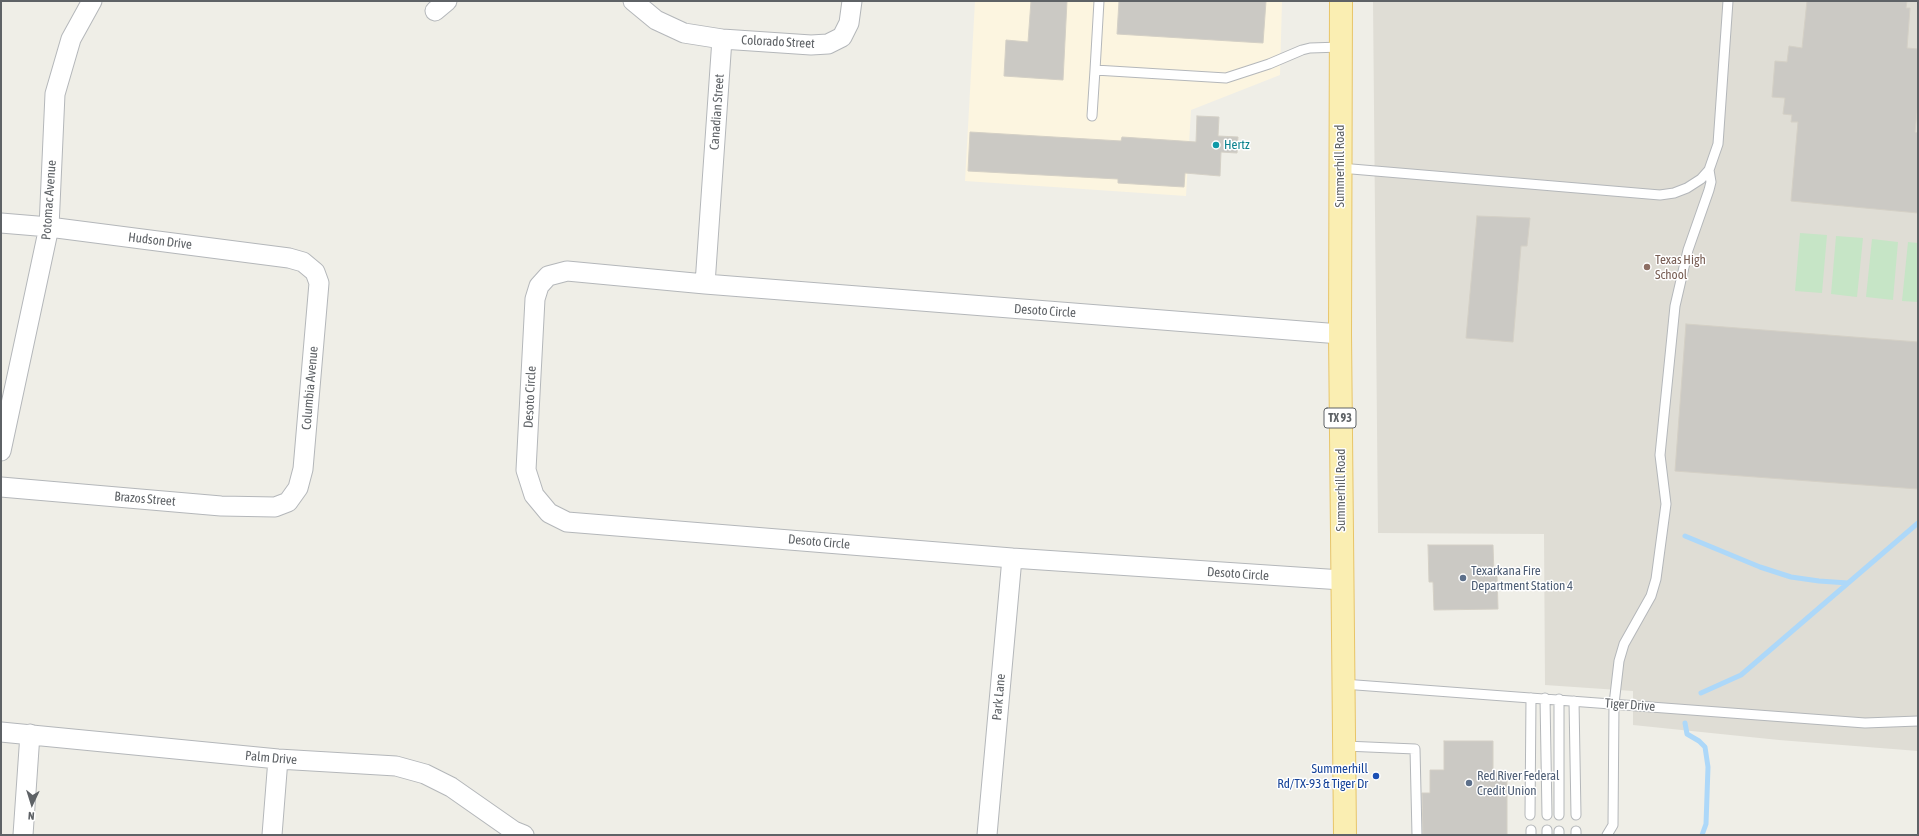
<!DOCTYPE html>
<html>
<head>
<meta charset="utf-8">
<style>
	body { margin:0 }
	#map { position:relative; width:1919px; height:836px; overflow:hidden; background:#efeee7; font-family:"Asap Condensed",sans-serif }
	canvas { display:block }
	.frame { position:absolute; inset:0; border:2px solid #5e6266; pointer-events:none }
	.north { position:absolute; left:12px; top:784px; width:40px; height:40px; -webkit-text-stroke:3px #fff; paint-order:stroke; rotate:184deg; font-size:11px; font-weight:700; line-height:16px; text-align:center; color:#5e6266 }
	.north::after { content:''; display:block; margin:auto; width:14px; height:18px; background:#5e6266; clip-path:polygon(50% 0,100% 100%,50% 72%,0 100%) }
</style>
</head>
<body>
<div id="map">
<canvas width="1919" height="836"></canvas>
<div class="frame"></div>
<div class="north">N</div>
</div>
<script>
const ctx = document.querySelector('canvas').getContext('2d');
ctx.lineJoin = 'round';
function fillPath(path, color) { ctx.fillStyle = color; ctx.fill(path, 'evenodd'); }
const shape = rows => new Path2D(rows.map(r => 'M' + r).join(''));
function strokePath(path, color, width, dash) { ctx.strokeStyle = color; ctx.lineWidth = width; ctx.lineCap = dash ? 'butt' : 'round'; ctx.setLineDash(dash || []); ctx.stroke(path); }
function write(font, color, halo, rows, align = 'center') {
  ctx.font = font + ' "Asap Condensed",sans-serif'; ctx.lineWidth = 3; ctx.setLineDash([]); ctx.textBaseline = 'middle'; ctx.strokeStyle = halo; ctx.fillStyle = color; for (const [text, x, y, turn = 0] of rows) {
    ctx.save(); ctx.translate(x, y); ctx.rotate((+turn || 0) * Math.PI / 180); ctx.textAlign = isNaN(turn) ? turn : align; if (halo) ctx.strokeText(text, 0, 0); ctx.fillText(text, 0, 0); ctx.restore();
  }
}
const commercial = shape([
	[975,1,1282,1,1280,75,1191,110,1186,196,965,181]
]);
const education = shape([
	[1373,1,1918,1,1918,751,1779,740,1633,725,1633,691,1545,685,1544,534,1378,533]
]);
const green = shape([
	[1800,233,1827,235,1822,293,1795,291],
	[1836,236,1863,238,1857,297,1831,294],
	[1872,239,1898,242,1893,300,1866,297],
	[1908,242,1918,243,1918,302,1902,301]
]);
const stream = shape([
	[1685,536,1760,567,1791,577,1819,581,1848,583],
	[1701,693,1741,675,1918,523],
	[1685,723,1687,734,1699,741,1705,747,1708,767,1706,824,1702,835]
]);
const building = shape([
	[1031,1,1067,1,1063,80,1004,76,1006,40,1028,42,1031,1],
	[1119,1,1266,1,1263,43,1117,34,1119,1],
	[1807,1,1907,1,1906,8,1910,8,1907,48,1918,49,1918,102,1915,132,1918,133,1918,213,1791,201,1798,122,1791,122,1792,115,1783,114,1785,98,1772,97,1775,61,1787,62,1789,46,1802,48,1807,1],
	[1197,116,1219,117,1218,136,1238,137,1237,153,1221,152,1220,176,1185,173,1184,187,1118,183,1118,179,968,171,970,132,1121,141,1122,137,1196,142,1197,116],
	[1477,216,1530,218,1527,246,1521,246,1513,342,1466,338,1477,216],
	[1686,324,1918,342,1918,489,1675,471,1686,324],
	[1428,545,1493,545,1494,574,1497,574,1498,609,1434,610,1433,582,1429,582,1428,545],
	[1444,741,1493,741,1493,772,1507,772,1507,835,1423,835,1422,793,1430,793,1430,770,1444,770,1444,741]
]);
const lane = shape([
	[1095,70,1099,1],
	[1092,116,1095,70,1226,78,1269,64,1302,50,1310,48,1341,47],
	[1340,168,1660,195,1674,193,1687,188,1701,179,1709,170,1718,144,1728,1],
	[1343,684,1865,723,1918,721],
	[1545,698,1547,815],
	[1559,699,1559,815],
	[1574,701,1576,815],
	[1345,746,1415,749,1417,835],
	[1530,815,1531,698],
	[1547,830,1547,835],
	[1576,831,1576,835],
	[1531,835,1531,830],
	[1559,835,1559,831],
	[1607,835,1613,825,1614,704,1619,661,1624,644,1651,596,1656,579,1666,504,1660,455,1675,306,1688,250,1709,190,1711,182,1709,170]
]);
const street = shape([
	[633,1,656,20,684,33,722,39,811,45,828,44,842,37,849,23,852,1],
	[435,11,447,1],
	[1,223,49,227,289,258,303,262,315,272,319,283,303,469,298,488,288,502,275,507,221,506,1,487],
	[705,284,722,39],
	[1340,334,705,284,567,271,548,276,539,286,535,299,526,470,534,495,549,513,567,522,1012,558,1342,580],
	[1,451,49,227,55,94,71,39,92,1],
	[1,732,278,759,396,766,425,774,451,787,514,831,524,835],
	[23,835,30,734],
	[272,835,278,759],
	[987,835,1012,558]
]);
const primary = shape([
	[1341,1,1340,334,1345,835]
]);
const markers = [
	[1216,145,4,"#0f9aa8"],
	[1647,267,4,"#8d6e63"],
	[1463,578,4,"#5c6f8a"],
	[1376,776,4,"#1a4fb4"],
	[1469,783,4,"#5c6f8a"]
];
const shields = [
	[1340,418,32]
];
const shieldNames = [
	["TX 93",1340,418]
];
const streetNames = [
	["Colorado Street",778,42,3],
	["Canadian Street",717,112,-86],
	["Summerhill Road",1340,166,-90],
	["Potomac Avenue",49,200,-86],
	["Hudson Drive",160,241,7],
	["Desoto Circle",1045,311,4],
	["Columbia Avenue",310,388,-85],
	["Desoto Circle",530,397,-87],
	["Summerhill Road",1341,490,-90],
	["Brazos Street",145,499,5],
	["Desoto Circle",819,542,5],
	["Desoto Circle",1238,574,4],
	["Park Lane",999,697,-85],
	["Tiger Drive",1630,705,4],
	["Palm Drive",271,758,5]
];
const cultureNames = [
	["Hertz",1224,145]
];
const educationNames = [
	["Texas High",1655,260],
	["School",1655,275]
];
const serviceNames = [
	["Texarkana Fire",1471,571],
	["Department Station 4",1471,586],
	["Red River Federal",1477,776],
	["Credit Union",1477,791]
];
const transitNames = [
	["Summerhill",1368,769],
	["Rd/TX-93 & Tiger Dr",1368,784]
];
fillPath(commercial, '#fcf5e0');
fillPath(education, '#dfddd5');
fillPath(green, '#c6e5c6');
strokePath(stream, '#add8f9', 5);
fillPath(building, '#cbc9c4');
strokePath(building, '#d4d0c6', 1);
strokePath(lane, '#b4b7ba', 11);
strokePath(street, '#b4b7ba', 21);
strokePath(primary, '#e8c568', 24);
strokePath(lane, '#fff', 9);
strokePath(street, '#fff', 19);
strokePath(primary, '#faeeb2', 22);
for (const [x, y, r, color] of markers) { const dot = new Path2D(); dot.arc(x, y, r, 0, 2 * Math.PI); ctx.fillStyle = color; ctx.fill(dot); strokePath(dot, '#fff', 1.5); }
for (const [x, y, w] of shields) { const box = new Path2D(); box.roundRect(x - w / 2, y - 10, w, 20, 3); ctx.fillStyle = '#fff'; ctx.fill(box); strokePath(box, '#5e6266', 1); }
write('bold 12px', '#5e6266', null, shieldNames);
write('13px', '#5e6266', '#fff', streetNames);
write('13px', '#0d838f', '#fff', cultureNames, 'left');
write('13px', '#785e54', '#fff', educationNames, 'left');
write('13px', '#4e5e75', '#fff', serviceNames, 'left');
write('13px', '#164399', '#fff', transitNames, 'right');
</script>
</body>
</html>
